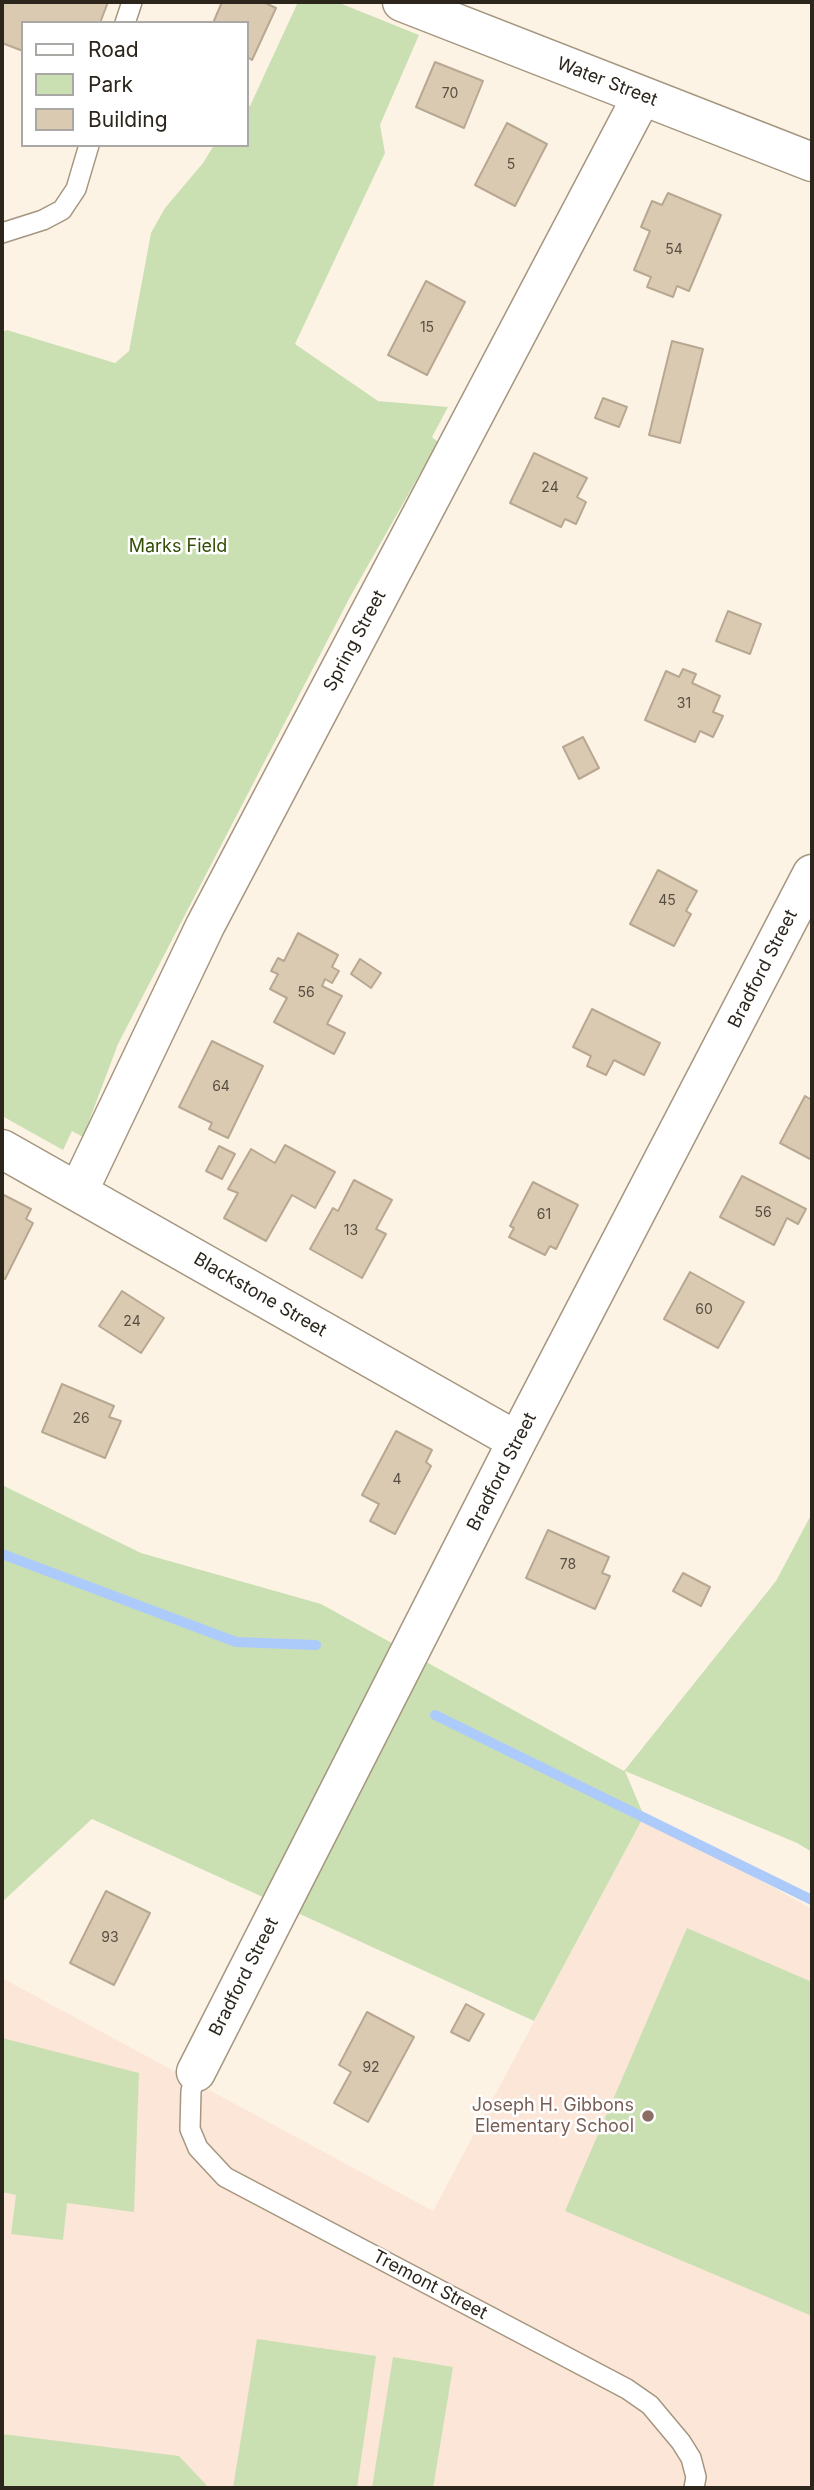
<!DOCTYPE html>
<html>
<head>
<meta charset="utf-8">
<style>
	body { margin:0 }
	#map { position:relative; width:814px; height:2490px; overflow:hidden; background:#fdf3e5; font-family:Inter,sans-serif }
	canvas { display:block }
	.frame { position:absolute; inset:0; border:4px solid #2b251c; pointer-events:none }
	.legend { position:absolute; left:21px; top:21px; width:228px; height:126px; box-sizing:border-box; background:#fff; border:2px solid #aaa8a4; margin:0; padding:9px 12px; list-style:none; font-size:21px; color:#2b251c }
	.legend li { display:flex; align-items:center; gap:14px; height:35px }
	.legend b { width:35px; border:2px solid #aaa8a4 }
</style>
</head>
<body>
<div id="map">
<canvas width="814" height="2490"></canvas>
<div class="frame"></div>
<ul class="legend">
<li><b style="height:9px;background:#fff"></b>Road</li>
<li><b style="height:19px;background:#cae0b3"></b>Park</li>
<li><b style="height:19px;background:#dbcab2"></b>Building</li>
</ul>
</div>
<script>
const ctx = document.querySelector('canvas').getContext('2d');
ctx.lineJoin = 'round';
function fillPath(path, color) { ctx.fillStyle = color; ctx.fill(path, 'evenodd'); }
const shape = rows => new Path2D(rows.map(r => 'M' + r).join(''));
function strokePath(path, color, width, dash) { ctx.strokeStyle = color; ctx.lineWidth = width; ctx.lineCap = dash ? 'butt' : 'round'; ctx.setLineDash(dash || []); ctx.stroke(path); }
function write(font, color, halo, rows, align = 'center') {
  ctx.font = font + ' Inter,sans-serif'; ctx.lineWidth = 5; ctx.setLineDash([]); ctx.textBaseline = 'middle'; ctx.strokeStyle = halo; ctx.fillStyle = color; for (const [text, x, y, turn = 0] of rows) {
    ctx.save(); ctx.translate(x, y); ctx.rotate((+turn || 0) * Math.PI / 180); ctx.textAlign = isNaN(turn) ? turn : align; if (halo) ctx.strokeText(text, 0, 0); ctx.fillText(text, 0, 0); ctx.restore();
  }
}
const education = shape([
	[644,1816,812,1909,812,2488,2,2488,2,1978,433,2211]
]);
const green = shape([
	[298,2,337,2,419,35,380,125,385,153,295,344,378,401,448,407,432,437,438,442,350,597,118,1044,83,1137,72,1131,63,1150,2,1116,2,332,7,330,115,363,129,351,151,233,165,208,203,163,214,145,247,145,247,107,250,106],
	[2,1485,141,1553,321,1604,624,1771,776,1581,812,1513,812,1852,797,1843,625,1771,644,1816,534,2021,92,1819,2,1902],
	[687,1928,812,1982,812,2316,565,2211],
	[2,2038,139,2073,134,2212,67,2203,63,2240,11,2234,16,2195,2,2192],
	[257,2339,376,2356,357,2488,233,2488],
	[393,2357,453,2367,433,2488,372,2488],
	[2,2434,179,2456,209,2488,2,2488]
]);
const stream = shape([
	[2,1554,236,1642,316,1645],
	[435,1715,812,1900]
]);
const building = shape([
	[2,2,108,2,100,23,23,23,23,51,2,43,2,2],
	[222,2,263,2,276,8,252,60,247,57,247,23,213,23,222,2],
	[435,62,483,81,464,128,416,107,435,62],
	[507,123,547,144,515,206,475,185,507,123],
	[668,193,721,215,689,291,677,286,673,297,647,287,651,277,634,270,650,231,641,227,652,201,662,205,668,193],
	[426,281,465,302,427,375,388,355,426,281],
	[672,341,703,349,680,443,649,435,672,341],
	[603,398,627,407,619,427,595,418,603,398],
	[534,453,587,478,577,497,586,502,576,524,565,519,561,527,510,503,534,453],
	[728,611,761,624,750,654,716,641,728,611],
	[683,669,696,674,692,683,720,696,713,712,723,716,713,737,700,731,695,742,645,720,666,671,679,677,683,669],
	[583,737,599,768,579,779,563,747,583,737],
	[658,870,697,891,686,911,691,914,674,946,630,924,658,870],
	[298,933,338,955,332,967,339,971,332,983,325,979,322,986,342,996,327,1024,345,1033,334,1054,274,1022,287,998,270,989,278,974,271,971,278,958,284,961,298,933],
	[360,959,381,973,371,988,351,974,360,959],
	[592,1009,660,1043,644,1075,614,1060,606,1075,587,1066,591,1056,573,1047,592,1009],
	[212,1041,263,1066,228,1138,209,1129,212,1123,179,1107,212,1041],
	[805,1096,812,1100,812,1160,780,1143,805,1096],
	[285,1145,335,1172,315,1208,292,1195,266,1241,224,1218,238,1193,228,1189,251,1149,275,1163,285,1145],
	[219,1146,235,1154,222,1179,206,1171,219,1146],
	[742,1176,806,1209,798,1224,787,1218,774,1245,720,1217,742,1176],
	[354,1180,392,1200,376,1229,386,1234,362,1278,310,1249,333,1208,338,1211,354,1180],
	[533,1182,578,1205,556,1249,550,1246,545,1255,509,1237,514,1228,510,1226,533,1182],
	[2,1194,31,1209,26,1219,33,1223,5,1279,2,1277,2,1194],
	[690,1272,744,1302,718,1348,664,1319,690,1272],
	[122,1291,164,1318,141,1353,99,1326,122,1291],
	[62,1384,114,1406,109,1417,121,1421,105,1458,42,1432,62,1384],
	[396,1431,432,1450,426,1462,431,1466,395,1534,370,1521,379,1504,362,1495,396,1431],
	[548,1530,609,1557,602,1573,610,1576,595,1609,526,1578,548,1530],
	[683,1573,710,1587,701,1606,673,1591,683,1573],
	[106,1891,150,1913,114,1985,70,1963,106,1891],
	[466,2004,484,2014,469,2041,451,2032,466,2004],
	[367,2012,414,2037,368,2122,334,2103,351,2072,339,2065,367,2012]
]);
const service = shape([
	[125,23,132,2],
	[2,233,43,220,62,210,76,189,89,145],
	[196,2072,191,2091,190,2129,198,2148,225,2177,627,2389,650,2405,681,2442,691,2458,696,2477,694,2488]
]);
const minor = shape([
	[402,2,812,162],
	[2,1149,517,1441],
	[78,1192,205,926,642,96],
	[196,2072,517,1441,812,874]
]);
const markers = [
	[648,2116,7,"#8d6e63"]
];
const numberNames = [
	["70",450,94],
	["5",511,165],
	["54",674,250],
	["15",427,328],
	["24",550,488],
	["31",684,704],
	["45",667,901],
	["56",306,993],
	["64",221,1087],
	["56",763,1213],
	["61",544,1215],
	["13",351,1231],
	["60",704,1310],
	["24",132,1322],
	["26",81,1419],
	["4",397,1480],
	["78",568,1565],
	["93",110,1938],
	["92",371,2068]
];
const streetNames = [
	["Water Street",607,82,21],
	["Spring Street",355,641,-62],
	["Bradford Street",763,969,-63],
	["Blackstone Street",260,1295,30],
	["Bradford Street",502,1472,-63],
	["Bradford Street",244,1977,-63],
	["Tremont Street",430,2285,28]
];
const parkNames = [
	["Marks Field",178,547]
];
const educationNames = [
	["Joseph H. Gibbons",634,2106],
	["Elementary School",634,2127]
];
fillPath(education, '#fbe6d7');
fillPath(green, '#cae0b3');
strokePath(stream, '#accbfb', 10);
fillPath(building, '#dbcab2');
strokePath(building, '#b8a891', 2);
strokePath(service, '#a5967f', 22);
strokePath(minor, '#a5967f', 41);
strokePath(service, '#fff', 19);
strokePath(minor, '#fff', 38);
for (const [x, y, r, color] of markers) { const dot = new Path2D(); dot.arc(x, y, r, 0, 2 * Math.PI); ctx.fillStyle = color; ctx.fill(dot); strokePath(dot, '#fff', 2.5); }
write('14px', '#574e42', null, numberNames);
write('18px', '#2b251c', '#fff', streetNames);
write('18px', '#324d04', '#fff', parkNames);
write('18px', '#785e54', '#fff', educationNames, 'right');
</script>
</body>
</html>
